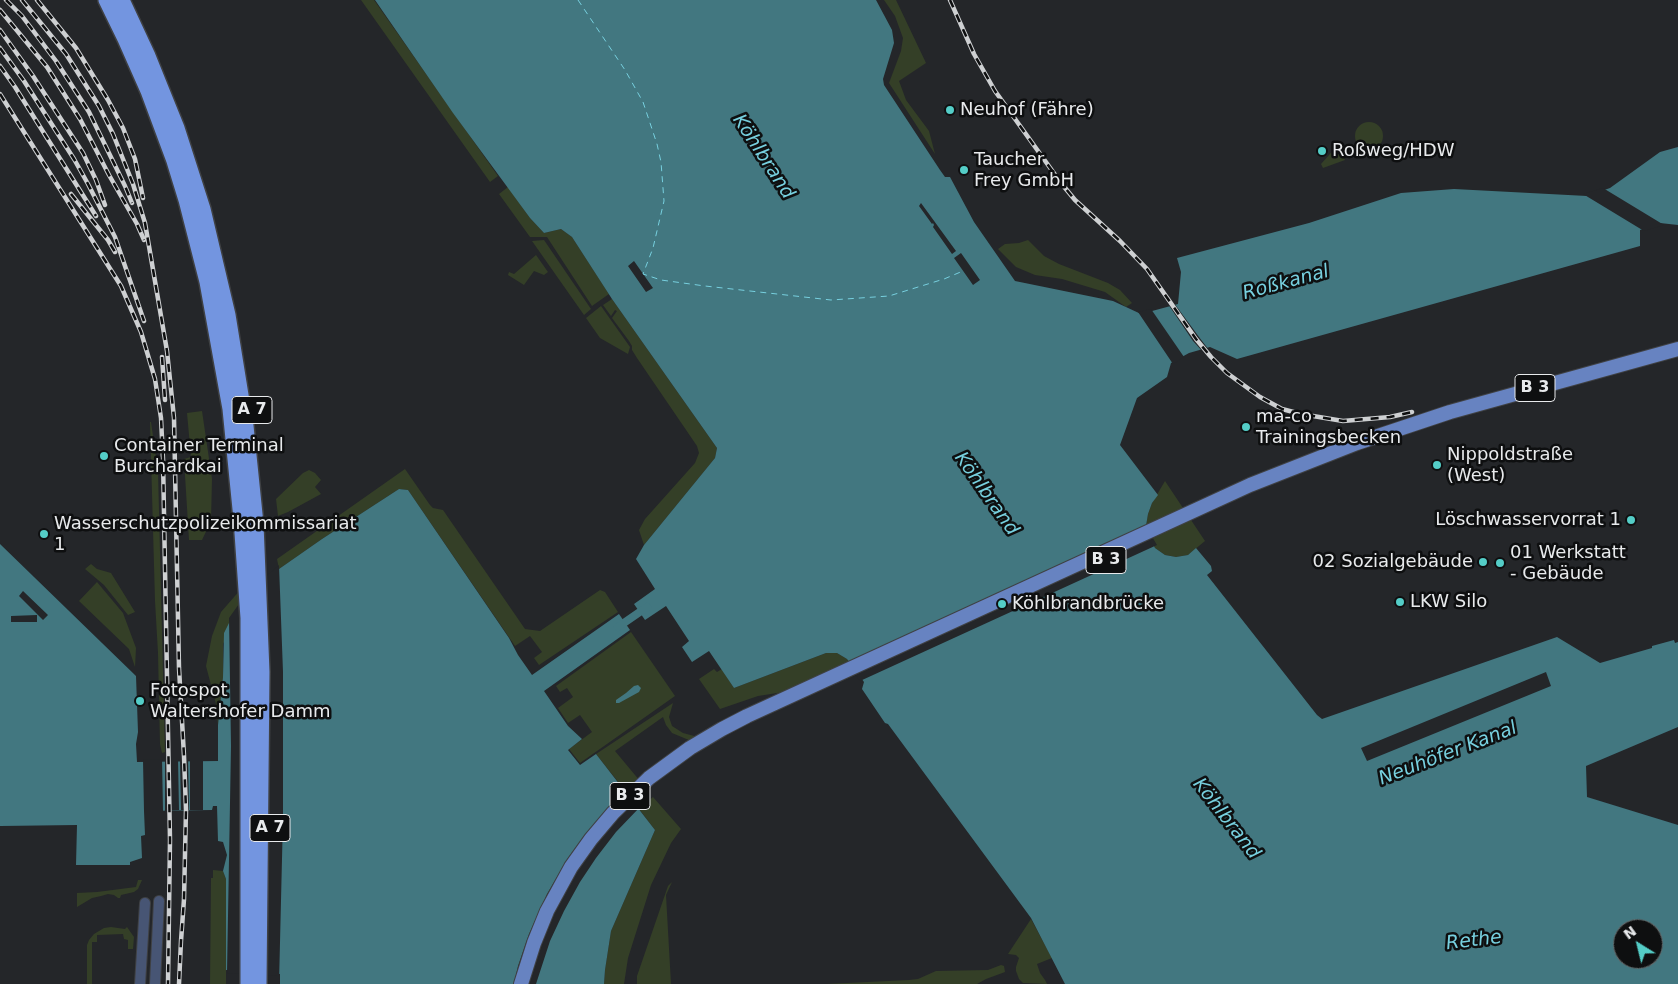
<!DOCTYPE html>
<html>
<head>
<meta charset="utf-8">
<style>
	body { margin:0 }
	#map { position:relative; width:1678px; height:984px; overflow:hidden; background:#242629; font-family:"DejaVu Sans",sans-serif }
	canvas { display:block }
	.north { position:absolute; left:1613px; top:919px; width:50px; height:50px; box-sizing:border-box; background:#0e0f10; border:1px solid #656768; border-radius:50%; rotate:324deg; font-size:14px; font-weight:700; line-height:20px; text-align:center; color:#e8eaec }
	.north::after { content:''; display:block; margin:auto; width:18px; height:22px; background:#54cdc7; clip-path:polygon(50% 0,100% 100%,50% 72%,0 100%) }
</style>
</head>
<body>
<div id="map">
<canvas width="1678" height="984"></canvas>
<div class="north">N</div>
</div>
<script>
const ctx = document.querySelector('canvas').getContext('2d');
ctx.lineJoin = 'round';
function fillPath(path, color) { ctx.fillStyle = color; ctx.fill(path, 'evenodd'); }
const shape = rows => new Path2D(rows.map(r => 'M' + r).join(''));
function strokePath(path, color, width, dash) { ctx.strokeStyle = color; ctx.lineWidth = width; ctx.lineCap = dash ? 'butt' : 'round'; ctx.setLineDash(dash || []); ctx.stroke(path); }
function write(font, color, halo, rows, align = 'center') {
  ctx.font = font + ' "DejaVu Sans",sans-serif'; ctx.lineWidth = 5; ctx.setLineDash([]); ctx.textBaseline = 'middle'; ctx.strokeStyle = halo; ctx.fillStyle = color; for (const [text, x, y, turn = 0] of rows) {
    ctx.save(); ctx.translate(x, y); ctx.rotate((+turn || 0) * Math.PI / 180); ctx.textAlign = isNaN(turn) ? turn : align; if (halo) ctx.strokeText(text, 0, 0); ctx.fillText(text, 0, 0); ctx.restore();
  }
}
const green = shape([
	[361,0,374,0,498,176,490,182],
	[884,0,896,0,926,63,899,81,906,100,929,131,935,154,889,83,901,51,903,38,895,16],
	'1355 136a14 14 0 1 1 28 0a14 14 0 1 1-28 0Z',
	[1338,145,1342,150,1345,160,1323,168,1321,164],
	[508,187,530,218,544,233,561,229,572,237,609,294,592,306,547,237,530,237,499,194],
	[544,240,591,309,584,315,532,241],
	[1028,240,1044,256,1059,264,1108,283,1120,290,1132,303,1126,307,1105,292,1062,279,1035,275,1016,267,998,249,1005,244,1019,243],
	[536,255,548,272,544,275,534,271,524,285,508,275,509,272,514,274],
	[612,299,717,448,715,458,644,545,639,530,645,519,695,463,699,453,697,446,637,358,632,350,632,346,629,341,612,318,617,311,615,310,611,316,603,305],
	[601,306,630,347,628,354,600,338,586,318],
	[202,411,212,479,211,521,202,540,189,540,184,459,191,457,187,413],
	[150,422,151,422,158,471,165,752,162,753,160,744,158,653,155,601],
	[405,469,430,505,433,508,443,510,525,629,540,631,600,590,605,592,618,612,539,665,534,658,542,652,530,636,515,646,408,490,399,489,322,539,279,569,277,559],
	[309,470,315,473,321,480,315,487,321,494,288,512,278,516,276,499,303,473],
	[1165,481,1205,541,1188,555,1176,557,1165,555,1155,548,1149,536,1146,526,1148,514,1152,503],
	[91,564,97,569,111,573,135,612,128,615,104,585,85,569],
	[258,573,223,644,223,677,218,725,216,704,206,666,212,636,221,612,248,581],
	[97,582,123,613,136,648,135,667,129,649,79,601],
	[631,632,675,696,580,763,569,749,592,732,580,715,568,723,558,708,573,697,567,688,560,692,556,686],
	[826,653,837,653,847,659,853,666,790,691,758,696,720,709,699,679,714,669,717,672,722,669,734,688],
	[673,703,669,717,672,726,683,733,698,737,696,743,672,733,666,725,663,717,615,751,640,781,627,793,596,754],
	[653,797,681,829,671,843,651,885,628,958,624,984,604,984,605,970,611,931,655,830,639,809],
	[213,870,223,871,226,879,226,984,210,984,211,878,213,878],
	[138,880,142,880,138,889,134,892,121,895,120,898,118,898,114,895,108,894,101,896,92,898,77,907,77,893,97,892,136,887],
	[672,882,666,895,671,984,637,984,637,976,668,886],
	[1031,919,1052,958,1037,964,1040,973,1045,980,1047,984,1023,983,1019,979,1016,971,1016,967,1019,958,1016,955,1008,954],
	[111,927,125,929,127,927,134,937,133,949,128,949,128,940,124,939,123,934,97,935,97,942,92,942,92,984,87,984,87,945,89,940,94,934,104,928],
	[1001,965,1004,966,1005,972,986,979,977,984,826,984,909,980,918,979,936,971,988,970]
]);
const water = shape([
	[375,0,876,0,892,30,894,43,883,79,884,85,940,170,945,177,950,177,974,222,1015,281,1113,301,1141,314,1178,304,1181,272,1177,258,1309,223,1401,193,1454,189,1587,196,1610,188,1660,152,1678,147,1678,225,1660,223,1640,230,1640,246,1237,359,1210,347,1189,353,1171,363,1167,377,1137,398,1120,445,1158,495,1152,503,1148,514,1146,526,1149,536,1155,548,1165,555,1176,557,1188,555,1196,548,1211,566,1212,571,1207,575,1317,715,1322,719,1557,637,1600,663,1652,648,1652,646,1674,640,1675,643,1678,642,1678,727,1586,766,1587,797,1678,825,1678,984,1065,984,1031,918,888,724,885,723,862,689,864,682,847,659,837,653,826,653,734,688,709,651,692,662,682,647,689,641,666,606,645,620,634,604,655,589,636,559,644,545,715,458,717,448,612,299,572,237,561,229,544,233,530,218,453,113],
	[1623,929,1653,929,1653,959,1623,959],
	[399,489,408,490,509,638,518,655,532,675,619,614,630,630,544,691,568,726,582,739,568,750,580,765,596,754,655,830,611,931,605,970,604,984,280,984,280,974,226,970,226,879,223,871,227,855,223,842,218,841,217,806,213,806,212,810,144,811,145,835,141,836,142,858,130,862,130,865,76,865,77,825,0,826,0,544,136,676,138,732,136,744,137,762,218,761,218,725,223,677,224,633,229,623,279,569,322,539],
	[638,685,641,688,639,692,619,703,616,703,616,700,626,693,634,686]
]);
const pier = shape([
	[1603,188,1664,225,1644,231,1583,194],
	[921,203,956,251,952,254,933,227,934,225,933,223,932,224,919,206],
	[961,253,980,280,973,285,954,258],
	[634,261,653,288,646,292,628,266],
	[1174,303,1199,337,1209,350,1203,352,1193,341,1168,304],
	[1151,309,1184,357,1173,364,1138,312],
	[1151,535,1157,545,860,681,847,663],
	[279,565,283,672,283,817,279,984,277,984,277,976,227,973,231,746,229,618,246,594],
	[23,591,48,615,43,620,19,596],
	[37,615,37,622,11,622,11,616],
	[1546,672,1551,686,1367,761,1361,748],
	[162,759,163,811,144,811,143,760],
	[165,759,178,759,179,810,165,811],
	[180,759,188,759,189,810,181,810],
	[190,759,203,759,203,810,190,810],
	[627,790,640,807,616,832,596,858,580,882,564,911,550,941,536,984,514,984,518,966,529,934,547,894,568,858,587,832]
]);
const canal = shape([
	[618,627,647,607]
]);
const ferry = shape([
	[578,0,625,70,643,102,657,144,661,162,664,201,653,248,643,274,661,280,705,286,831,300,889,296,944,279,963,271]
]);
const tertiary = shape([
	[140,984,145,903],
	[155,984,159,901]
]);
const primary = shape([
	[521,984,534,943,547,911,571,867,591,839,613,813,649,778,690,748,722,729,747,716,1250,485,1357,443,1450,412,1678,349]
]);
const motorway = shape([
	[106,0,125,39,148,91,174,161,186,200,207,282,230,409,241,519,248,618,248,984],
	[122,0,148,56,177,128,203,209,228,315,246,426,256,524,262,672,259,984]
]);
const rail = shape([
	[6,0,22,16,56,61,89,112,125,186,132,203],
	[22,0,66,54,99,106,113,134,133,184,145,223,167,351,174,418,179,668,184,756,186,810,184,899,181,941,179,984],
	[37,0,76,48,108,100,123,128,135,159,143,198],
	[950,0,974,54,995,91,1061,183,1075,200,1120,241,1147,269,1196,339,1211,357,1227,373,1260,397,1282,409,1301,414,1343,421,1390,417,1412,412],
	[0,10,47,67,80,119,109,175,137,224,144,240],
	[0,30,33,76,83,153,96,180,105,205],
	[0,48,24,81,74,159,88,184,115,237,144,321],
	[0,66,15,87,96,216],
	[0,94,121,286,141,332,155,379,161,418,163,459,170,840,168,984],
	[71,194,108,240,115,252],
	[162,357,165,400]
]);
const markers = [
	[950,110,5,"#54cdc7"],
	[1322,151,5,"#54cdc7"],
	[964,170,5,"#54cdc7"],
	[1246,427,5,"#54cdc7"],
	[104,456,5,"#54cdc7"],
	[1437,465,5,"#54cdc7"],
	[1631,520,5,"#54cdc7"],
	[44,534,5,"#54cdc7"],
	[1483,562,5,"#54cdc7"],
	[1500,563,5,"#54cdc7"],
	[1400,602,5,"#54cdc7"],
	[1002,604,5,"#54cdc7"],
	[140,701,5,"#54cdc7"]
];
const shields = [
	[1535,388,40],
	[252,410,40],
	[1106,560,40],
	[630,796,40],
	[270,828,40]
];
const shieldNames = [
	["B 3",1535,388],
	["A 7",252,410],
	["B 3",1106,560],
	["B 3",630,796],
	["A 7",270,828]
];
const poiNames = [
	["Neuhof (Fähre)",960,110],
	["Roßweg/HDW",1332,151],
	["Taucher",974,160],
	["Frey GmbH",974,181],
	["ma-co",1256,417],
	["Trainingsbecken",1256,438],
	["Container Terminal",114,446],
	["Burchardkai",114,467],
	["Nippoldstraße",1447,455],
	["(West)",1447,476],
	["Löschwasservorrat 1",1621,520,"right"],
	["Wasserschutzpolizeikommissariat",54,524],
	["1",54,545],
	["01 Werkstatt",1510,553],
	["- Gebäude",1510,574],
	["02 Sozialgebäude",1473,562,"right"],
	["LKW Silo",1410,602],
	["Köhlbrandbrücke",1012,604],
	["Fotospot",150,691],
	["Waltershofer Damm",150,712]
];
const waterNames = [
	["Köhlbrand",763,157,57],
	["Roßkanal",1286,283,-15],
	["Köhlbrand",986,494,55],
	["Neuhöfer Kanal",1448,754,-21],
	["Köhlbrand",1226,819,52],
	["Rethe",1474,941,-7]
];
fillPath(green, '#343f27');
fillPath(water, '#427780');
fillPath(pier, '#242629');
strokePath(canal, '#427780', 8);
strokePath(ferry, '#77d0df', 1, [6, 5]);
strokePath(tertiary, '#3f4144', 12);
strokePath(primary, '#3f4144', 16);
strokePath(motorway, '#3f4144', 18);
strokePath(tertiary, '#475574', 10);
strokePath(primary, '#6783c1', 14);
strokePath(motorway, '#7395e0', 15);
strokePath(rail, '#ced0d2', 4.5);
strokePath(rail, '#0e0f10', 2.5, [8]);
for (const [x, y, r, color] of markers) { const dot = new Path2D(); dot.arc(x, y, r, 0, 2 * Math.PI); ctx.fillStyle = color; ctx.fill(dot); strokePath(dot, '#0e0f10', 2); }
for (const [x, y, w] of shields) { const box = new Path2D(); box.roundRect(x - w / 2, y - 13.5, w, 27, 4); ctx.fillStyle = '#0e0f10'; ctx.fill(box); strokePath(box, '#e8eaec', 1); }
write('bold 16px', '#e8eaec', null, shieldNames);
write('18px', '#e8eaec', '#0e0f10', poiNames, 'left');
write('italic 19px', '#77d0df', '#0e0f10', waterNames);
</script>
</body>
</html>
